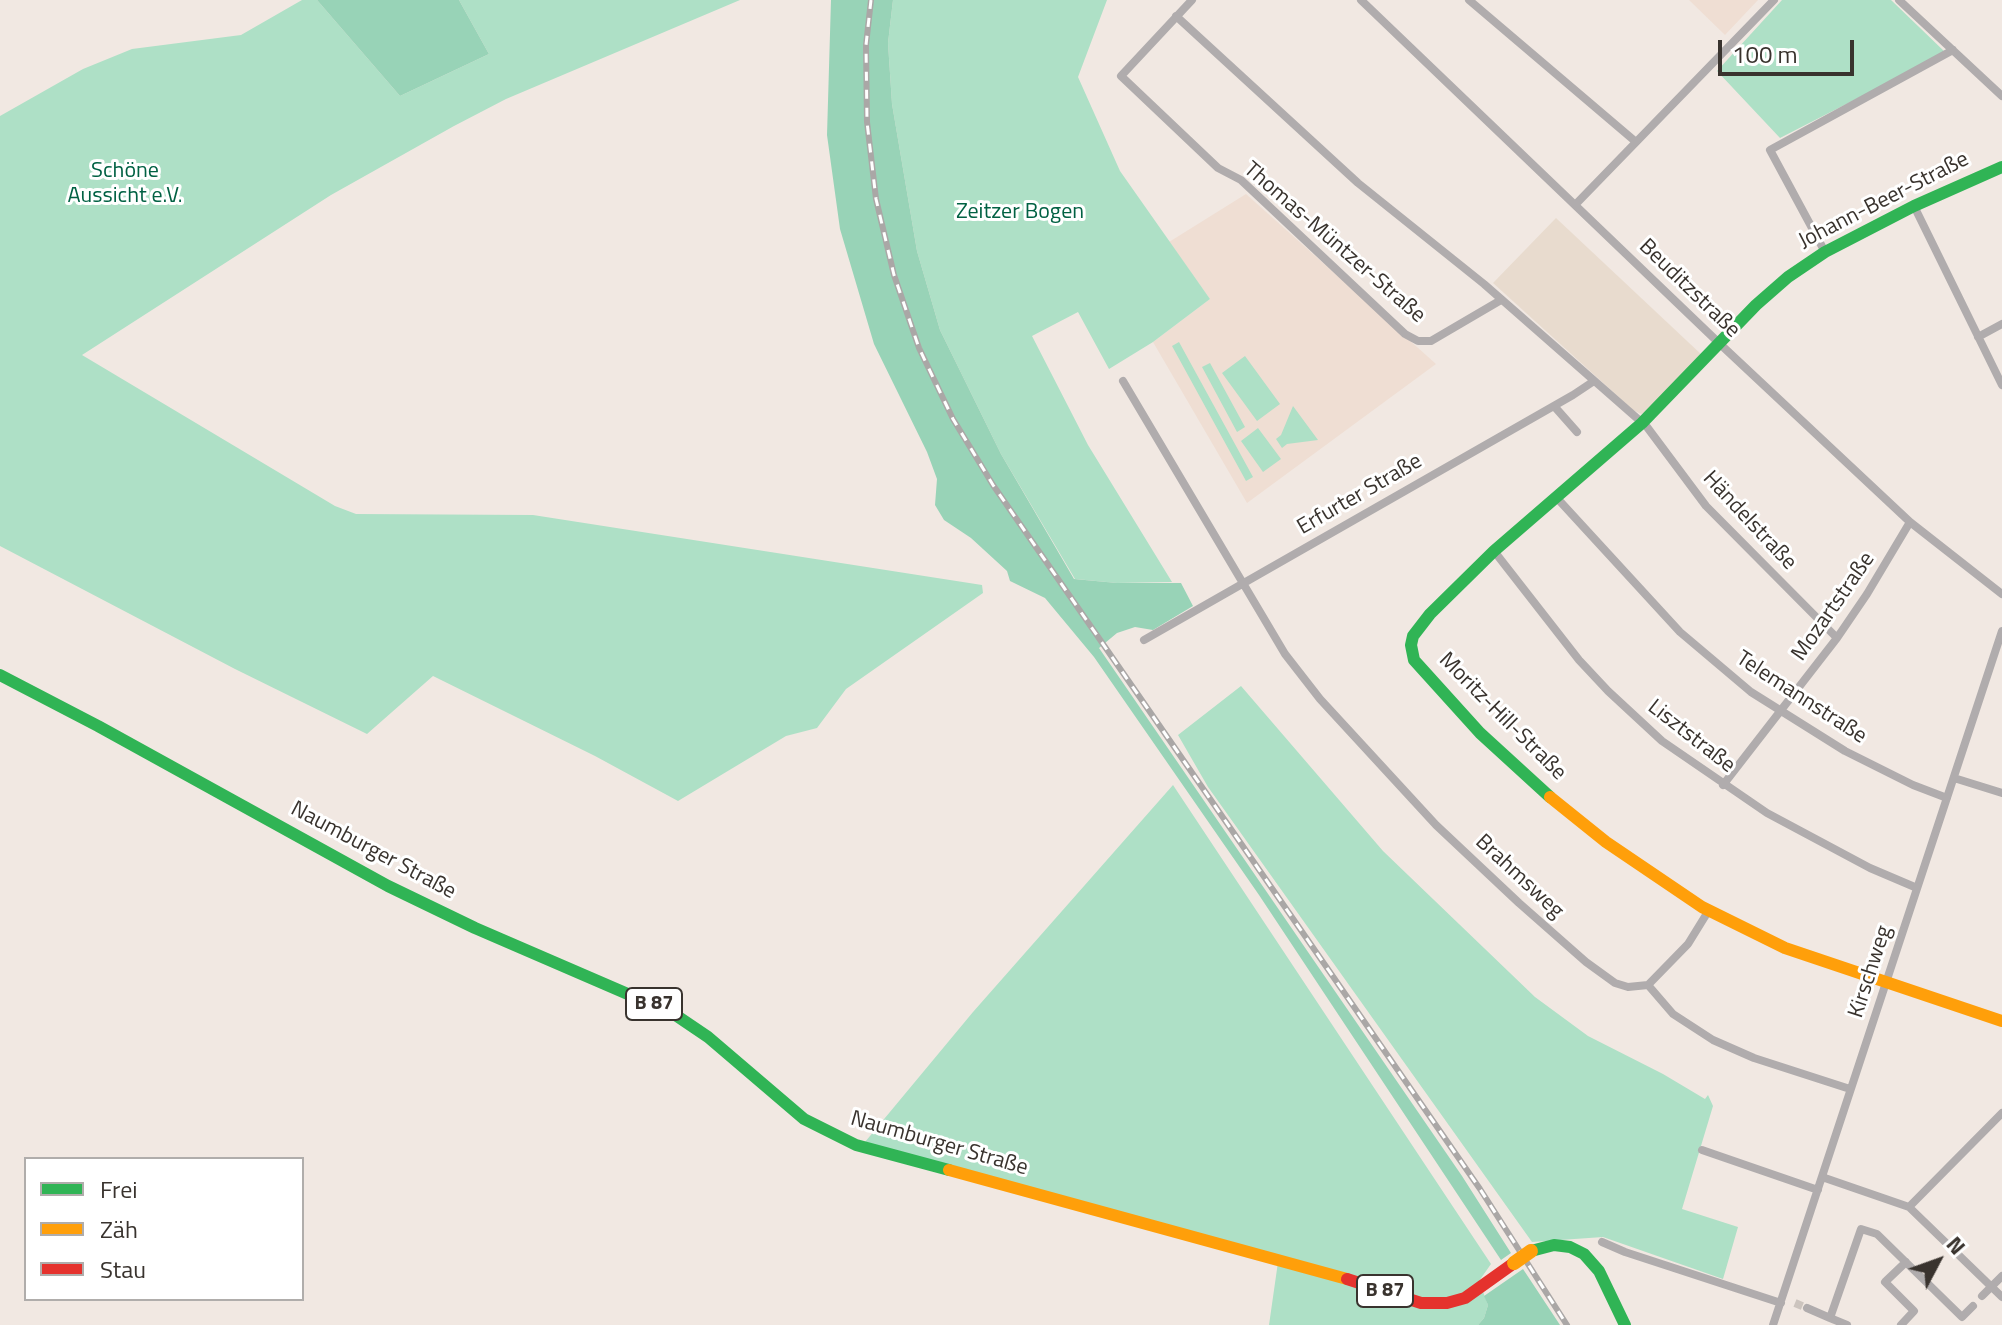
<!DOCTYPE html>
<html>
<head>
<meta charset="utf-8">
<style>
	body { margin:0 }
	#map { position:relative; width:2002px; height:1325px; overflow:hidden; background:#f1e8e2; font-family:"Titillium Web",sans-serif }
	canvas { display:block }
	.legend { position:absolute; left:24px; top:1157px; width:280px; height:144px; box-sizing:border-box; background:#fff; border:2px solid #b0adab; margin:0; padding:10px 14px; list-style:none; font-size:24px; color:#39332e }
	.legend li { display:flex; align-items:center; gap:16px; height:40px }
	.legend b { width:40px; border:2px solid #b0adab }
	.north { position:absolute; left:1898px; top:1221px; width:80px; height:80px; -webkit-text-stroke:6px #fff; paint-order:stroke; rotate:49deg; font-size:22px; font-weight:700; line-height:32px; text-align:center; color:#39332e }
	.north::after { content:''; display:block; margin:auto; width:28px; height:36px; background:#39332e; clip-path:polygon(50% 0,100% 100%,50% 72%,0 100%) }
	.scale { position:absolute; left:1718px; top:40px; width:136px; height:36px; box-sizing:border-box; border:4px solid #39332e; border-top:0; padding-left:10px; font-size:24px; line-height:28px; white-space:nowrap; color:#39332e; -webkit-text-stroke:6px #fff; paint-order:stroke }
</style>
</head>
<body>
<div id="map">
<canvas width="2002" height="1325"></canvas>
<ul class="legend">
<li><b style="height:10px;background:#30b455"></b>Frei</li>
<li><b style="height:10px;background:#ff9f0a"></b>Zäh</li>
<li><b style="height:10px;background:#e5322d"></b>Stau</li>
</ul>
<div class="north">N</div>
<div class="scale">100 m</div>
</div>
<script>
const ctx = document.querySelector('canvas').getContext('2d');
ctx.lineJoin = 'round';
function fillPath(path, color) { ctx.fillStyle = color; ctx.fill(path, 'evenodd'); }
const shape = rows => new Path2D(rows.map(r => 'M' + r).join(''));
function strokePath(path, color, width, dash) { ctx.strokeStyle = color; ctx.lineWidth = width; ctx.lineCap = dash ? 'butt' : 'round'; ctx.setLineDash(dash || []); ctx.stroke(path); }
function write(font, color, halo, rows, align = 'center') {
  ctx.font = font + ' "Titillium Web",sans-serif'; ctx.lineWidth = 6; ctx.setLineDash([]); ctx.textBaseline = 'middle'; ctx.strokeStyle = halo; ctx.fillStyle = color; for (const [text, x, y, turn = 0] of rows) {
    ctx.save(); ctx.translate(x, y); ctx.rotate((+turn || 0) * Math.PI / 180); ctx.textAlign = isNaN(turn) ? turn : align; if (halo) ctx.strokeText(text, 0, 0); ctx.fillText(text, 0, 0); ctx.restore();
  }
}
const commercial = shape([
	[1556,218,1703,356,1650,410,1641,414,1633,410,1493,283]
]);
const built = shape([
	[1689,0,1758,0,1725,35],
	[1246,194,1436,364,1247,503,1153,342,1210,299,1169,242]
]);
const green = shape([
	[302,0,317,0,400,96,489,54,459,0,740,0,506,99,454,126,331,195,82,355,335,506,356,514,533,515,982,585,983,593,846,689,817,728,786,736,678,801,595,756,433,676,367,734,235,669,0,546,0,116,83,69,132,49,241,35],
	[893,0,1107,0,1078,77,1120,171,1210,299,1153,342,1109,369,1078,312,1032,336,1088,445,1172,582,1117,583,1075,579,1001,454,940,330,917,251,892,104,888,43],
	[1782,0,1891,0,1946,53,1780,138,1717,71],
	[1179,342,1253,477,1246,481,1172,346],
	[1245,356,1280,404,1257,421,1222,373],
	[1210,363,1245,427,1237,432,1202,367],
	[1293,406,1318,440,1287,444,1282,448,1276,439,1281,435],
	[1258,428,1281,459,1263,472,1241,441],
	[1241,686,1383,851,1535,997,1588,1036,1663,1074,1705,1099,1708,1095,1713,1106,1682,1209,1738,1227,1723,1279,1603,1237,1532,1242,1208,787,1178,735],
	[1173,785,1491,1264,1479,1281,1488,1305,1484,1318,1478,1325,1269,1325,1279,1255,865,1142,973,1012]
]);
const forest = shape([
	[317,0,459,0,489,54,400,96],
	[831,0,893,0,888,43,892,104,917,251,940,330,1001,454,1074,579,1117,583,1181,583,1193,606,1153,630,1135,627,1117,633,1099,648,1462,1176,1511,1253,1501,1260,1259,895,1094,657,1045,598,1010,581,1007,571,971,538,944,520,935,505,937,479,927,452,874,344,840,229,827,135],
	[1523,1269,1560,1325,1478,1325,1484,1318,1488,1305,1484,1296]
]);
const streetTunnel = shape([
	[1795,1303,1807,1308]
]);
const street = shape([
	[1192,0,1121,76,1218,168,1241,180,1405,334,1418,341,1431,341,1501,300],
	[1361,0,1720,344,1910,522,2002,594],
	[1469,0,1636,142],
	[1899,0,2002,96],
	[1176,16,1358,183,1484,284,1647,427,1706,506,1837,638],
	[1575,205,1774,0],
	[1914,206,2002,385],
	[1825,252,1770,150,1953,50],
	[1978,337,2002,324],
	[1123,381,1285,654,1320,699,1436,825,1519,903,1586,962,1615,983,1628,987,1648,985,1673,1014,1713,1040,1754,1058,1850,1089],
	[1554,406,1577,432],
	[1556,497,1680,632,1751,692,1845,751,1913,785,1947,798],
	[1494,551,1579,660,1608,691,1662,741,1767,813,1870,868,1917,888],
	[1144,640,1573,395,1594,381],
	[1954,778,2002,793],
	[1723,785,1837,638,1867,594,1910,522],
	[1648,985,1688,944,1709,910],
	[1702,1150,1818,1190],
	[1822,1177,1909,1207,2002,1297],
	[1909,1207,2002,1113],
	[1602,1242,1625,1252,1781,1303],
	[1982,1296,2002,1276],
	[1807,1308,1830,1318],
	[1773,1325,2002,631],
	[1847,1325,1830,1318,1861,1229,1877,1234,1962,1317,1973,1306],
	[1901,1325,1914,1311,1885,1282,1906,1262]
]);
const fast = shape([
	[0,675,98,726,388,886,475,928,674,1014,708,1037,804,1119,856,1145,949,1170],
	[1550,797,1480,733,1414,660,1411,645,1413,636,1430,614,1494,551,1642,423,1756,305,1788,277,1825,252,1914,206,2002,167],
	[1531,1251,1554,1245,1570,1247,1584,1254,1599,1271,1625,1325]
]);
const slow = shape([
	[1550,797,1606,842,1702,907,1785,948,2002,1021],
	[949,1170,1347,1279]
]);
const jam = shape([
	[1347,1279,1421,1303,1447,1303,1465,1298,1514,1263]
]);
const rail = shape([
	[871,0,866,45,867,122,876,199,894,275,919,348,953,419,993,485,1480,1189,1567,1325]
]);
const slowBridge = shape([
	[1514,1263,1531,1251]
]);
const shields = [
	[654,1004,56],
	[1385,1291,56]
];
const shieldNames = [
	["B 87",654,1004],
	["B 87",1385,1291]
];
const parkNames = [
	["Schöne",125,172],
	["Aussicht e.V.",125,197],
	["Zeitzer Bogen",1020,213]
];
const streetNames = [
	["Johann-Beer-Straße",1884,201,-27],
	["Thomas-Müntzer-Straße",1334,243,41],
	["Beuditzstraße",1689,289,44],
	["Erfurter Straße",1360,495,-30],
	["Händelstraße",1749,521,47],
	["Mozartstraße",1834,607,-55],
	["Telemannstraße",1801,698,33],
	["Moritz-Hill-Straße",1502,717,45],
	["Lisztstraße",1691,737,38],
	["Naumburger Straße",373,851,28],
	["Brahmsweg",1519,877,43],
	["Kirschweg",1871,972,-72],
	["Naumburger Straße",939,1144,16]
];
fillPath(commercial, '#e8dbce');
fillPath(built, '#efded3');
fillPath(green, '#aee0c6');
fillPath(forest, '#98d3b7');
strokePath(streetTunnel, '#ccc4be', 8, [8, 4]);
strokePath(street, '#b0acad', 8);
strokePath(fast, '#30b455', 12);
strokePath(slow, '#ff9f0a', 12);
strokePath(jam, '#e5322d', 12);
strokePath(rail, '#aaa7a6', 6);
strokePath(rail, '#fff', 3, [9]);
strokePath(slowBridge, '#ff9f0a', 14);
for (const [x, y, w] of shields) { const box = new Path2D(); box.roundRect(x - w / 2, y - 16, w, 32, 6); ctx.fillStyle = '#fff'; ctx.fill(box); strokePath(box, '#39332e', 2); }
write('bold 20px', '#39332e', null, shieldNames);
write('22px', '#016143', '#fff', parkNames);
write('22px', '#39332e', '#fff', streetNames);
</script>
</body>
</html>
